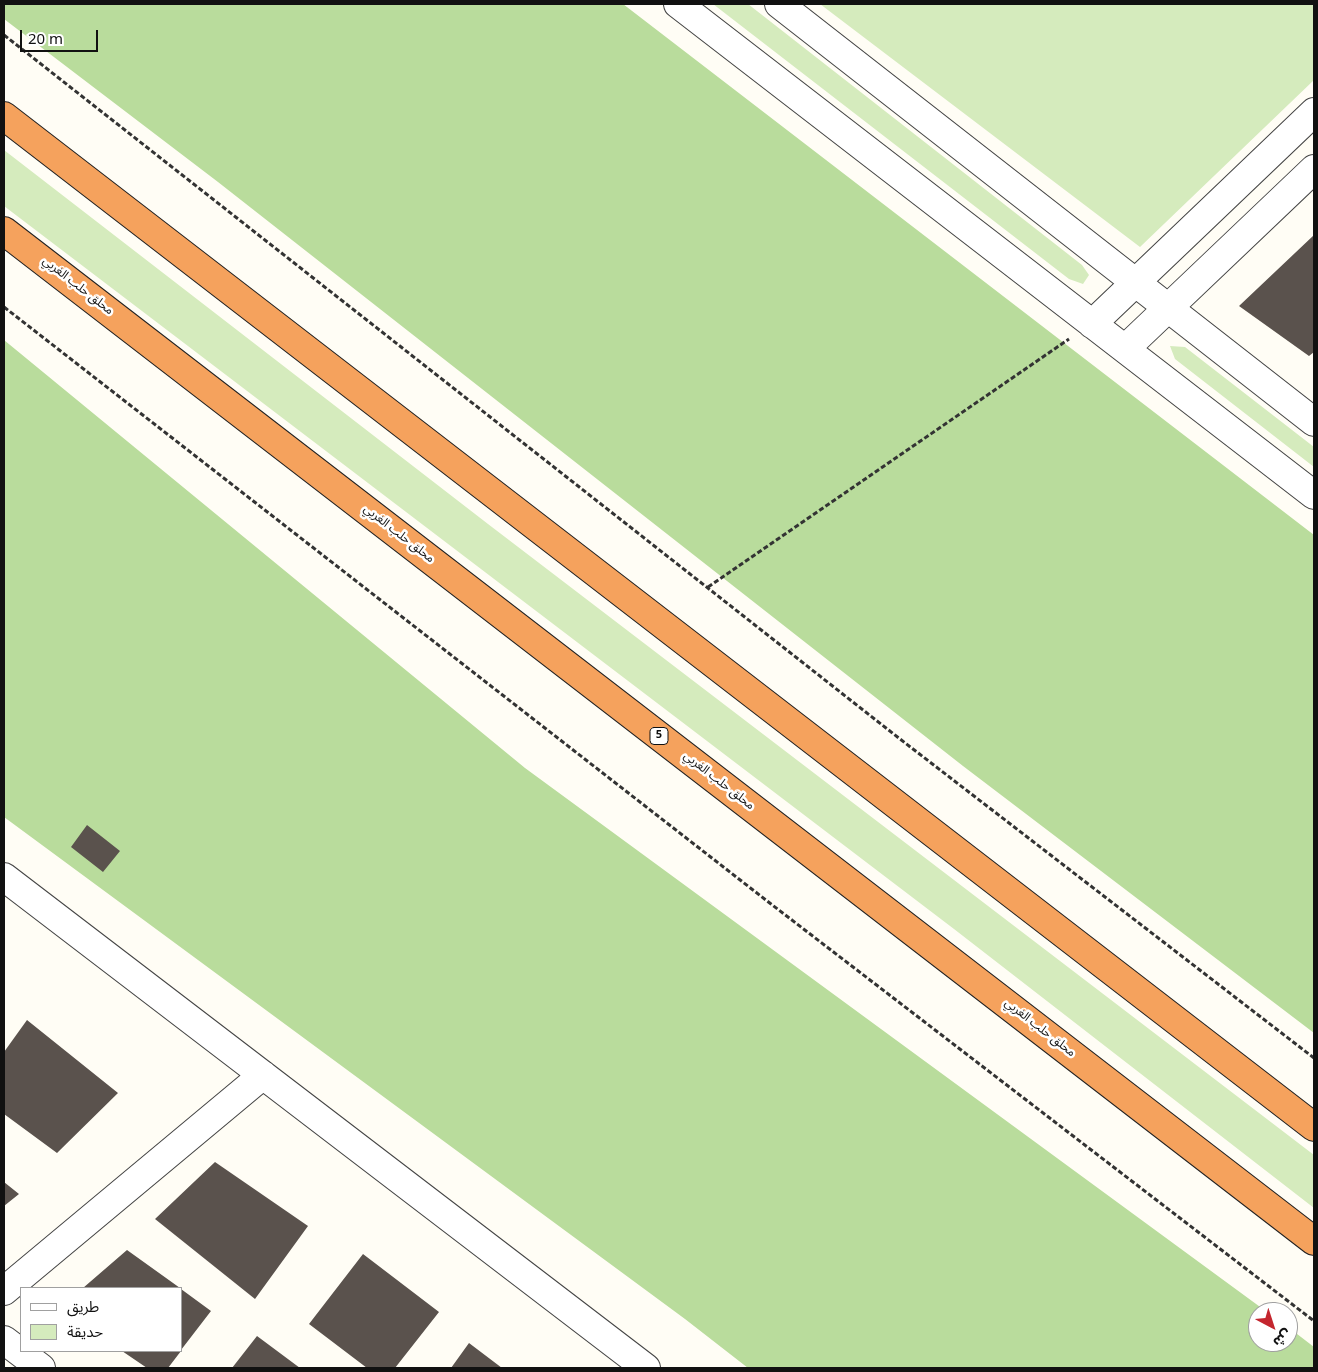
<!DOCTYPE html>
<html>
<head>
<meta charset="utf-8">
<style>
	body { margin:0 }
	#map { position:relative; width:1318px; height:1372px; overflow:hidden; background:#fffdf5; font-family:Georgia,"Noto Sans Arabic",serif }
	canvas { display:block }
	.frame { position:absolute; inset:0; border:5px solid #111; pointer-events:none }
	.legend { position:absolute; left:20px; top:1287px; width:162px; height:65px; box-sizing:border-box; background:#fff; border:1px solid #a0a0a0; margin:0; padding:6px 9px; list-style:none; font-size:15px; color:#111 }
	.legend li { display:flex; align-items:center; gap:10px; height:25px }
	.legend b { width:25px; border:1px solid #a0a0a0 }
	.north { position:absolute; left:1248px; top:1302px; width:50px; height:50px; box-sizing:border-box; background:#fff; border:1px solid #a0a0a0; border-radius:50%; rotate:140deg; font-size:14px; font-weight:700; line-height:20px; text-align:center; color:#111 }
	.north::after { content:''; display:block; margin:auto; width:18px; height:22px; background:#c4262e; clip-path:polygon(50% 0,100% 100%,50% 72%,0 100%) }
	.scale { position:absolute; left:20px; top:30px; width:78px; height:22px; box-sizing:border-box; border:2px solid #111; border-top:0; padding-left:6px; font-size:15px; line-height:18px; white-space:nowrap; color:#111; -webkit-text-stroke:4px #fff; paint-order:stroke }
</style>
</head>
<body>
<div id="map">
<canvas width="1318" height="1372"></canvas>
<div class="frame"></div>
<ul class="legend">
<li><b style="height:6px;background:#fff"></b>طريق</li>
<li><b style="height:14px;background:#d5ebbd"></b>حديقة</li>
</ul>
<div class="north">ش</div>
<div class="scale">20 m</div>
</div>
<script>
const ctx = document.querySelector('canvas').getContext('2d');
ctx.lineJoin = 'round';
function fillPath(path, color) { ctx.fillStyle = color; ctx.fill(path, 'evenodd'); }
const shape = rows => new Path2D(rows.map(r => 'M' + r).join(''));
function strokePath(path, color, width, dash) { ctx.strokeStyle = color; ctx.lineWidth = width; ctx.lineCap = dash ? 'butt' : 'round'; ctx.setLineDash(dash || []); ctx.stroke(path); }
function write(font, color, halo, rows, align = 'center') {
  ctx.font = font + ' Georgia,"Noto Sans Arabic",serif'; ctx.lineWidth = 5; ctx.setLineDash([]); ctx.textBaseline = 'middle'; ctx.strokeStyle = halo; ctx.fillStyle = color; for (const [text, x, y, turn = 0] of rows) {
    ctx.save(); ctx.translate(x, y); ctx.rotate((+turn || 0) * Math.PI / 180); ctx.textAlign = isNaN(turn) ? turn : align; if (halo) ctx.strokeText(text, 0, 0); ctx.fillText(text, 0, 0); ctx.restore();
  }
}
const green = shape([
	[713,4,748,4,1082,265,1089,275,1083,284,1069,279],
	[820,4,1314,4,1314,80,1140,247],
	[4,150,488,524,1314,1155,1314,1208,954,929,4,206],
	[1170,346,1185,347,1314,447,1314,467,1175,359]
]);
const forest = shape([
	[4,4,623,4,1314,535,1314,1033,963,766,218,182,4,19],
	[4,340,525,768,1267,1312,1258,1312,1258,1342,1288,1342,1288,1327,1314,1347,1314,1368,748,1368,685,1319,4,817]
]);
const building = shape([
	[1314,235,1314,352,1309,356,1239,306],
	[87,825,120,851,103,872,71,847],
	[27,1020,118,1093,57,1153,4,1114,4,1052],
	[215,1162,308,1226,255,1299,155,1219],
	[4,1182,19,1194,4,1206],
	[127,1250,180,1288,83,1288],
	[363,1254,439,1312,395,1368,367,1368,309,1324],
	[181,1289,211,1311,181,1350],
	[257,1336,300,1368,232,1368],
	[469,1343,502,1368,451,1368],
	[122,1351,181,1351,168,1368,147,1368]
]);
const path = shape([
	[4,35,900,739,1314,1058],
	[4,307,771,904,1314,1321],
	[708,587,1069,339]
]);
const minor = shape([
	[678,4,1314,495],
	[779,4,1314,422],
	[1092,324,1314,112],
	[1125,349,1314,169],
	[4,877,646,1368],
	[4,1291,263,1075],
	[4,1340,41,1368]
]);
const highway = shape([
	[4,116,1314,1127],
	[4,231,1314,1241]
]);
const shields = [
	[659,736,18]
];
const shieldNames = [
	["5",659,736]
];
const streetNames = [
	["محلق حلب الغربي",77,287,38],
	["محلق حلب الغربي",398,535,38],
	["محلق حلب الغربي",718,782,38],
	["محلق حلب الغربي",1039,1029,38]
];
fillPath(green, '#d5ebbd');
fillPath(forest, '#b9dc9c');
fillPath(building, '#5a524d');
strokePath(minor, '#444', 30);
strokePath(highway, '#222', 30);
strokePath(path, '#333', 3, [5, 2.5]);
strokePath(minor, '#fff', 28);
strokePath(highway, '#f5a25d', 28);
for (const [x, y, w] of shields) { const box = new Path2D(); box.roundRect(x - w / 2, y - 8.5, w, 17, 4); ctx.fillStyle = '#fff'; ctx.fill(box); strokePath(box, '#111', 1); }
write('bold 11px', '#111', null, shieldNames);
write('12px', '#111', '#fff', streetNames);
</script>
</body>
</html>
